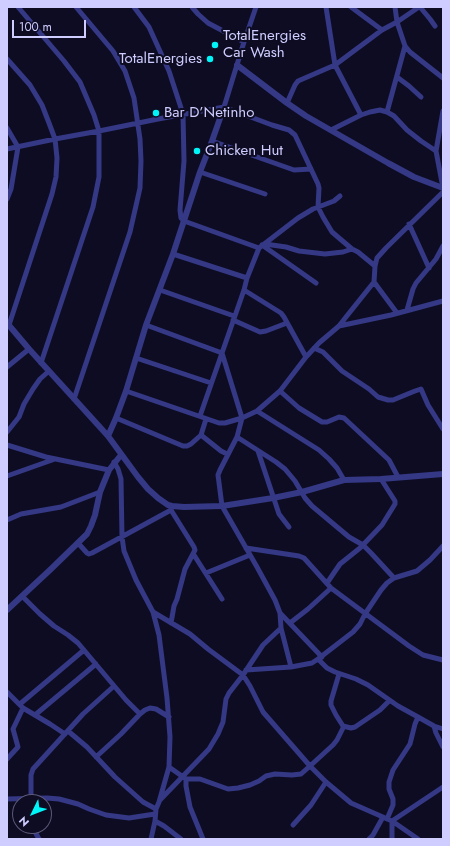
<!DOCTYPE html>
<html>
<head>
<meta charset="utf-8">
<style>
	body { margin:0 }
	#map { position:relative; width:450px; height:846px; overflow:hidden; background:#0e0c22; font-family:Jost,sans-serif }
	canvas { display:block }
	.frame { position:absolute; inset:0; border:8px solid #cfcdff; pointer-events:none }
	.north { position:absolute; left:12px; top:794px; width:40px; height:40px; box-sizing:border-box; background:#0e0c22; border:1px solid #5b597a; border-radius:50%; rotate:227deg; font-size:11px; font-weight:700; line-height:16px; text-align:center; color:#cfcdff }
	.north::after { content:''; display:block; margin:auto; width:14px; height:18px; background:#00f5f8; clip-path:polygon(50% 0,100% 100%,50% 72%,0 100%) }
	.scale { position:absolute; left:12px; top:20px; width:74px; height:18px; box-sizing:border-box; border:2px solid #cfcdff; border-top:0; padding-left:5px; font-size:12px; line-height:14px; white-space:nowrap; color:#cfcdff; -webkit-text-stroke:3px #0e0c22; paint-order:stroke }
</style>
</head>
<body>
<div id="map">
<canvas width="450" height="846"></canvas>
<div class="frame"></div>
<div class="north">N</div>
<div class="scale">100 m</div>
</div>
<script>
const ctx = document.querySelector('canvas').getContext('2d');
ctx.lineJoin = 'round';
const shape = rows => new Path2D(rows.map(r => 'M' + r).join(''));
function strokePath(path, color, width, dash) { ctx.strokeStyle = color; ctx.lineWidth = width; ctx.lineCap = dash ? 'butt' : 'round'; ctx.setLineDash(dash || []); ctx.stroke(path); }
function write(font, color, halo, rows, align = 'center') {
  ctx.font = font + ' Jost,sans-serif'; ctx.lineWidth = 4; ctx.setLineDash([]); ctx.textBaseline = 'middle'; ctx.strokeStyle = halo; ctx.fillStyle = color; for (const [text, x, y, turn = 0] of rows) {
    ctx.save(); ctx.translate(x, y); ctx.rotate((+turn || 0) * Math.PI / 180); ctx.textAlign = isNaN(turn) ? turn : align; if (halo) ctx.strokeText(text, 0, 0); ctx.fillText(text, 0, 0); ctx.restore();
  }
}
const minor = shape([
	[18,7,64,61,80,82,94,115,99,131,99,177,93,207,41,363],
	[134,7,149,27,169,71,183,114,184,161,180,210,181,218,184,221,259,248],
	[192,7,198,14,208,23,244,42],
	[326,7,335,65,361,115],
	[351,7,382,30],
	[395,7,397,22,405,46,410,52,443,78],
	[420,7,430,19,435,26],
	[7,59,30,85,42,105,49,123,55,139,57,158,56,177,52,194,9,325],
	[397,77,409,86,421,97],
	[287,103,295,85,298,81,335,65,382,30,397,22,419,7],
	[224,107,244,42,256,7],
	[387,112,405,46],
	[7,128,18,147,11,189,7,199],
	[331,130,361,115,370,112,380,110,387,112,394,116,407,130,421,141,436,151,443,188],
	[212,141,294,170,311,169],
	[7,149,55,139,99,131,158,119,224,107,272,125,289,130,295,135,318,184,319,188,318,207,323,217,332,232,352,249,358,252,375,266],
	[436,151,443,111],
	[200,172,265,194],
	[409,224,429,268],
	[265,244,286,247,299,251,325,254,343,252,352,249],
	[262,245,316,283],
	[173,254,247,278],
	[160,290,234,316],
	[244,290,281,313,284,317,306,357],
	[407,310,413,289,416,283,436,259,443,246],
	[397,313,374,282,375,266,377,258,386,248,443,192],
	[233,320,260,332,266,331,287,323],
	[146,325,222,353,242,418,237,437,220,470,218,475,222,506,257,567,275,600,280,613,281,628,291,667],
	[339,326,391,315,443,301],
	[314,348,323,352,342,371,369,389,378,397,388,400,393,400,415,391,421,389,428,405,443,429],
	[136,358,211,383],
	[7,367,29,349],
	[126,391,219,423,225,423,242,418,257,411,280,391,306,357,319,343,339,326,346,317,374,282],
	[280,391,299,408,322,422,327,422,339,417,344,418,389,460,398,477],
	[74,399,130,232,140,188,141,161,140,139,134,98,125,71,113,51,76,7],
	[257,411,319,450,329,459,337,468,344,480],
	[200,416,244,290,247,278,259,248,298,218,313,209,334,201,340,196],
	[116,418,183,446,187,446,191,444,201,435,206,419],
	[7,432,19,417,24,404,33,389,40,379,49,371],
	[201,435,221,451,227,454],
	[237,437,276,462,285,469,295,481,305,498,312,506,349,537,363,545,371,553,394,578],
	[7,445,46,457,109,470],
	[258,451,279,514,289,527],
	[114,462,118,469,121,479,122,537,124,551,136,580,153,612,159,635,167,698,170,737,169,767,159,802,156,809,155,821,151,839],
	[7,476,55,459],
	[7,520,21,514,61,507,100,492],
	[78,543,87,553,89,554,92,553,171,510],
	[246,548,299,556,304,558,331,588,409,646,423,655,443,660],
	[194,555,222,599],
	[206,573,250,555],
	[327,583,340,564,360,548,382,525,395,504,395,501,381,479],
	[22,596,40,614,54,626,68,635,78,643,126,700,140,714],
	[153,612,190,634,208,649,243,675,250,686,263,712,310,766,333,745,337,740,343,728,343,726,336,715,331,705,331,701,339,674],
	[280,613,322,657],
	[171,623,174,606,177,599,185,569,195,550,194,547,171,510,172,506],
	[290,623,308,609,331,588],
	[318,659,327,668,335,672,356,679,368,685,398,706,418,717,434,726,443,729],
	[246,670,291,667,312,663,318,659,353,632,360,624,365,614,381,590,387,583,394,578,417,571,430,560,443,546],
	[7,692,23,708,50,724,65,734],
	[20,704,84,650],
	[35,715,96,664],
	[343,726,351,728,355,727,380,710,389,701],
	[434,726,436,733,443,747],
	[68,731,87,747,115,777,143,802,156,809],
	[96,757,121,734,140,714,145,710,150,708,156,709,169,717],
	[7,759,18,747,13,729,23,708],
	[169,767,186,779,200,779,228,789,238,788,250,785,259,781,266,776,275,774,292,775,301,774,310,766,326,782,351,803,392,821,418,839],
	[186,779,186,786,190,807,203,839],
	[7,799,47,798,59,799,78,804,89,809,106,815,129,818,155,814],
	[160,800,209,749,218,734,223,722,226,699,229,693,243,675,263,645,281,628],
	[31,801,31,775,33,769,83,714,114,686],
	[387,819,393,805,393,799,389,789,389,782,393,770,410,744,415,724,418,717],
	[155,821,164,826,181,839],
	[392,821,443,787],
	[392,821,392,839],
	[293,825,311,805,326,782],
	[33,826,34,830,39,839],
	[369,839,373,835,383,817]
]);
const tertiary = shape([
	[237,65,287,103,306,116,388,163,414,177,443,188],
	[7,323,29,349,108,436,138,477,148,489,158,498,168,505,172,506,184,507,222,506,273,498,302,492,344,480,381,479,443,474],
	[108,436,116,418,126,391,146,325,173,254,200,172,212,141,224,107],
	[7,610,51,569,87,534,91,526,95,515,100,492,109,470,121,455]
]);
const markers = [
	[215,45,4,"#00f5f8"],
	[210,59,4,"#00f5f8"],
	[156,113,4,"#00f5f8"],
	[197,151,4,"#00f5f8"]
];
const poiNames = [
	["TotalEnergies",223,36],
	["Car Wash",223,53],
	["TotalEnergies",202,59,"right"],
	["Bar D’Netinho",164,113],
	["Chicken Hut",205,151]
];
strokePath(minor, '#343885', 5);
strokePath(tertiary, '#343885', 6);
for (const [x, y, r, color] of markers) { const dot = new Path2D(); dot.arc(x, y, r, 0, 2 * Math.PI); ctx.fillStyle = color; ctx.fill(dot); strokePath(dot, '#0e0c22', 1.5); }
write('15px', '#cfcdff', '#0e0c22', poiNames, 'left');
</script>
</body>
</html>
